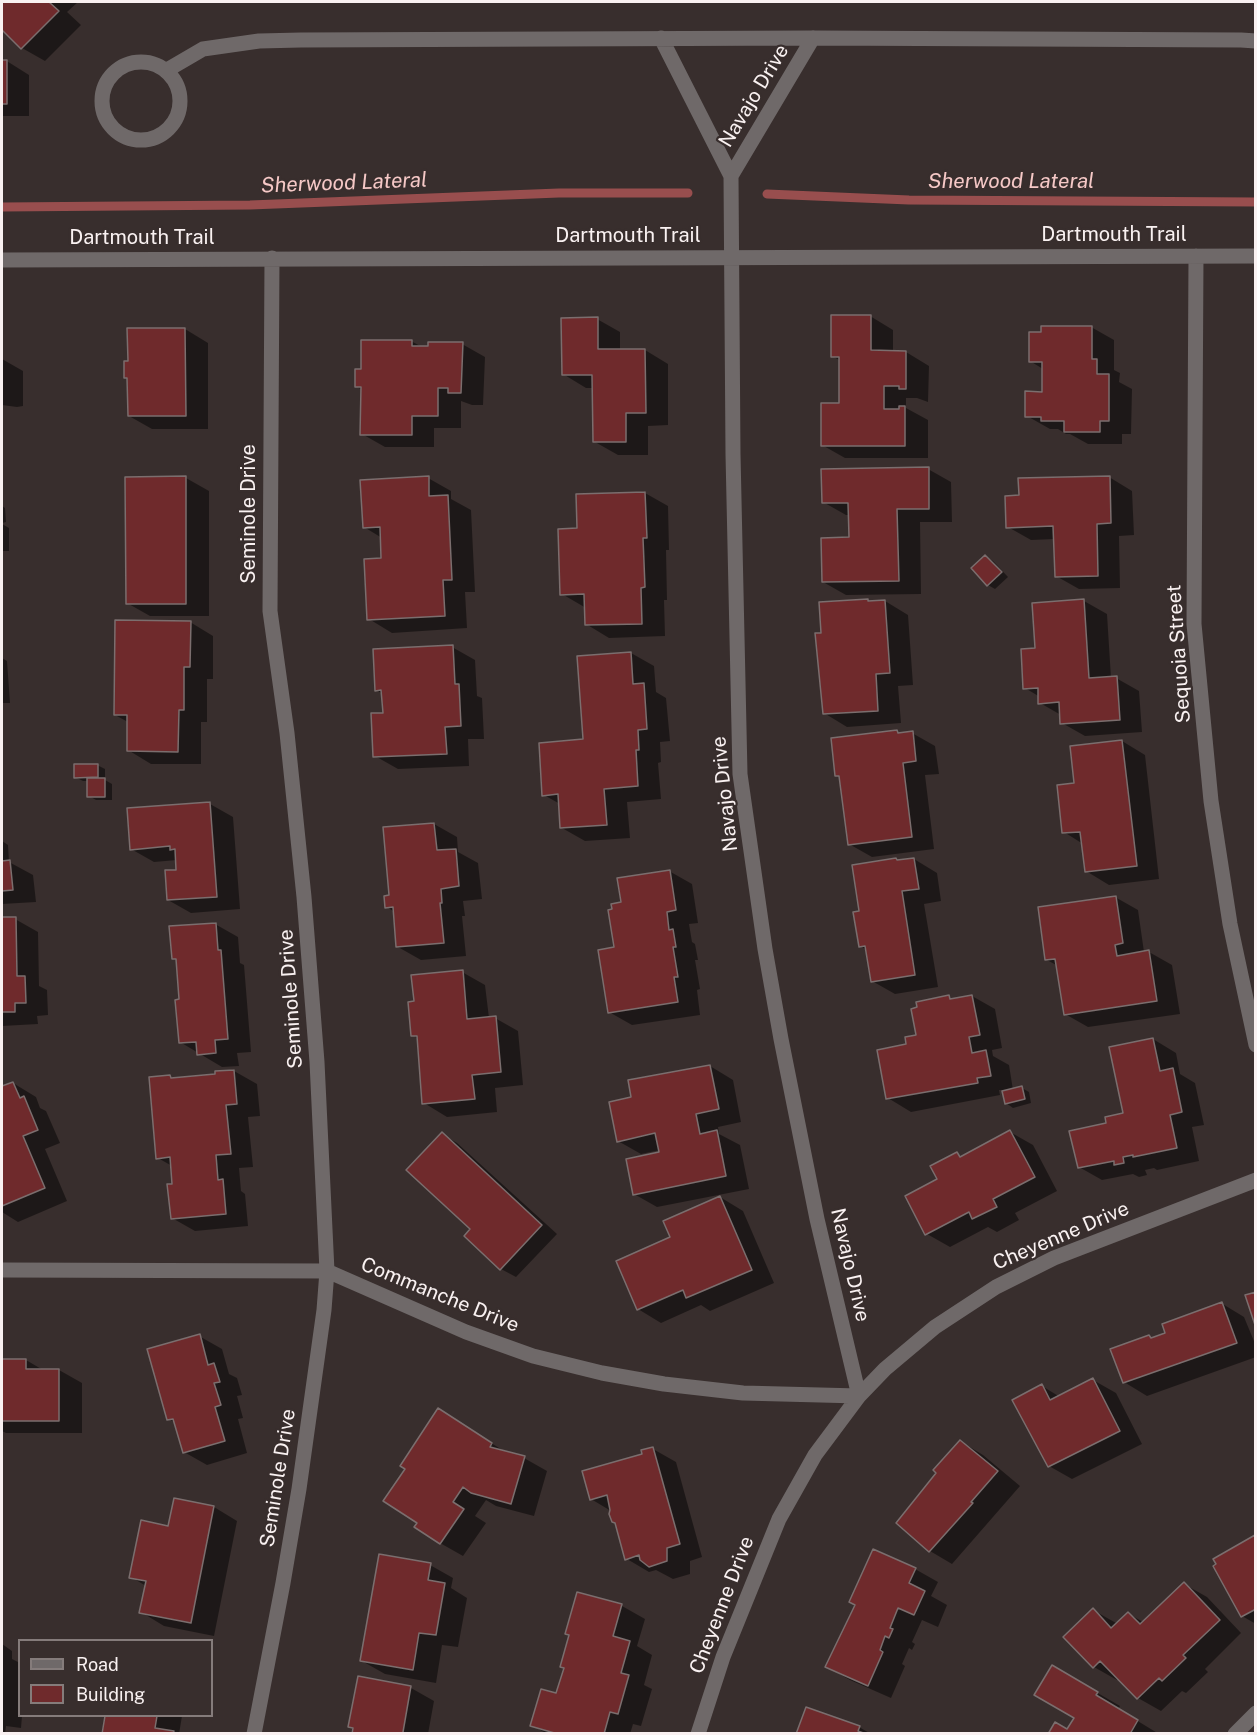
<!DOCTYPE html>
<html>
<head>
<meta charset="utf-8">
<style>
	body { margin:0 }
	#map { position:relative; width:1257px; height:1735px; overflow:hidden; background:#382e2d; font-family:"Public Sans",sans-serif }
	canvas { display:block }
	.frame { position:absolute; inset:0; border:3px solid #f9f1f1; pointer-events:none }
	.legend { position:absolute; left:18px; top:1639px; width:195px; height:78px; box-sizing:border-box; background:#382e2d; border:2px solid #857c7b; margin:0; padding:8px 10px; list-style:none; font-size:18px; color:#f9f1f1 }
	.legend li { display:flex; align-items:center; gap:12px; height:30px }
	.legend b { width:30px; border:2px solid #857c7b }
</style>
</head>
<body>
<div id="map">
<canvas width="1257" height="1735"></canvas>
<div class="frame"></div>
<ul class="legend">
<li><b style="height:8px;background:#6f6969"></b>Road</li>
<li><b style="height:16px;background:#6f2a2c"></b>Building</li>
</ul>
</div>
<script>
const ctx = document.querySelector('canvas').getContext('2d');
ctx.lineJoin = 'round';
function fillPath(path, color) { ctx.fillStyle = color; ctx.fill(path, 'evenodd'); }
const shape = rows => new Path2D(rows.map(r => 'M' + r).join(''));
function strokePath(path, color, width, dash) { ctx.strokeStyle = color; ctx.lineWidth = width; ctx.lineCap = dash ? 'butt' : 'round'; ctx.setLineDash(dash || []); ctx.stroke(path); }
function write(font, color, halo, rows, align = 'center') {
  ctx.font = font + ' "Public Sans",sans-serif'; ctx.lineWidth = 4.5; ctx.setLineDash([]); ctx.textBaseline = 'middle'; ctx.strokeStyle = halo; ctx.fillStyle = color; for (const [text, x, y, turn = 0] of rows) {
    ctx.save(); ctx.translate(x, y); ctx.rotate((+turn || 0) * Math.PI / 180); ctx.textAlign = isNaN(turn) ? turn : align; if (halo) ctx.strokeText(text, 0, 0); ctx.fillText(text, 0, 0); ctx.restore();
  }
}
const shadow = shape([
	[2,2,78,2,67,12,81,25,45,61,22,48,2,28],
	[2,58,29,75,29,116,2,116],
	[870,316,893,330,893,352,906,352,929,366,928,402,917,398,906,398,906,408,928,420,928,458,845,458,822,445,840,405,841,361,832,356],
	[597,319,620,332,620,351,645,350,668,364,668,425,648,426,648,455,618,455,595,442,594,388,586,388,563,374],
	[1091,327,1114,340,1114,370,1120,373,1119,382,1132,389,1131,434,1122,434,1122,444,1088,444,1070,434,1066,434,1058,429,1050,429,1027,416,1043,393,1043,369,1030,361],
	[185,329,208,343,208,429,152,429,129,416,129,362],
	[411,341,422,347,462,344,485,357,483,405,472,405,461,401,461,428,434,428,434,447,385,447,362,434,362,390,356,386,362,370],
	[2,342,2,359,23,371,23,406,17,407,2,405,2,408],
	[928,469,951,482,952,522,920,522,921,594,846,595,823,582,850,538,850,515,846,515,823,502],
	[1109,477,1132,491,1134,535,1119,536,1120,588,1079,589,1056,576,1055,539,1031,540,1008,527],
	[186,478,209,491,209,616,150,616,127,603],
	[428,478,451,491,451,499,471,510,475,592,465,592,467,628,392,633,369,619,383,559,382,538,364,527],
	[645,493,668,506,669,550,666,550,667,600,664,600,665,636,609,638,586,624,586,608,562,594,579,530,578,495],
	[2,506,5,508,6,522,2,523],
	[2,524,9,528,9,551,2,551],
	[986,557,993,561,1008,577,995,589,988,585],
	[885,601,908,615,913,685,898,686,901,723,847,727,824,713,820,604],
	[1084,601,1107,614,1111,678,1116,678,1139,691,1142,732,1085,736,1062,723,1061,715,1040,703,1040,697,1025,688,1036,649],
	[190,622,213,636,213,679,207,679,207,722,201,722,201,764,151,764,128,750,128,722,115,715],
	[452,647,475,660,477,696,482,698,484,739,468,739,469,766,398,769,375,756,384,714,383,694,376,690],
	[631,653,654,666,656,692,666,698,670,741,660,742,661,762,658,763,661,799,627,802,630,838,585,841,562,828,560,804,544,795,585,741],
	[2,658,7,661,10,703,2,703],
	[897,732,901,734,912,733,935,746,939,774,925,775,934,849,872,857,849,844,841,777],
	[1122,741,1145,755,1159,879,1109,885,1086,871,1083,844,1064,832],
	[97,765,105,769,105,780,112,784,112,800,96,800,89,796,89,781,83,781,75,777],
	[210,804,233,817,240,909,191,913,168,900,178,871,177,860,154,862,131,849],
	[434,824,457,837,458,852,478,863,482,899,463,901,465,916,462,916,466,956,421,960,398,947,393,911,387,907],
	[2,841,8,845,9,862,33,875,36,902,2,904],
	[914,859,937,873,941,901,924,904,938,987,895,994,872,981,867,950,860,946,860,912,899,862],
	[669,871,692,884,698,923,689,924,692,942,695,944,698,960,695,960,700,989,697,990,700,1015,632,1025,609,1012,615,949,622,903],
	[1115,897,1138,910,1144,952,1149,952,1172,965,1180,1014,1088,1027,1065,1014,1058,966,1047,960],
	[2,919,15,919,38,932,39,986,47,990,48,1015,37,1016,38,1024,2,1026],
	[215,924,238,937,240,963,244,965,251,1052,237,1053,239,1066,222,1067,180,1042,181,1001,177,961,173,958],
	[462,972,485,985,489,1018,495,1018,518,1031,523,1085,495,1088,497,1112,447,1117,424,1103,418,1039,413,1035,415,1002],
	[972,996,995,1009,1002,1048,992,1050,993,1056,1009,1065,1013,1090,1022,1088,1029,1092,1031,1103,1013,1108,1006,1103,1003,1090,999,1090,1000,1095,911,1112,888,1098,908,1045,918,1036,949,997,954,1000],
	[1153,1039,1176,1053,1180,1074,1195,1083,1204,1125,1192,1127,1199,1161,1157,1170,1154,1168,1145,1170,1147,1175,1139,1177,1133,1174,1102,1180,1079,1167,1108,1124,1125,1114],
	[710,1066,733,1080,741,1122,718,1127,719,1134,740,1145,749,1189,657,1207,634,1194,661,1154,660,1150,641,1154,618,1141,633,1098],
	[234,1071,257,1084,260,1116,248,1117,253,1167,239,1168,241,1191,245,1194,248,1226,195,1231,172,1218,174,1186,172,1166,158,1158,170,1076,175,1079,217,1075],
	[13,1083,36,1097,40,1108,46,1111,60,1143,45,1149,67,1201,18,1222,2,1212,2,1088],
	[1010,1132,1033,1145,1057,1191,1015,1213,1019,1220,997,1232,988,1227,950,1247,927,1234,939,1180,957,1154,963,1157],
	[442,1134,457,1143,557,1234,516,1277,501,1269,472,1229],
	[720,1197,743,1211,774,1283,710,1311,701,1305,661,1323,638,1309],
	[1221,1303,1244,1317,1256,1346,1256,1357,1147,1396,1124,1382,1149,1336,1154,1339,1167,1334],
	[199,1336,222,1349,229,1374,237,1378,242,1395,237,1396,243,1418,238,1419,247,1453,207,1465,184,1452,176,1423,169,1419],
	[2,1360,26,1360,43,1370,59,1370,82,1383,82,1433,6,1433,2,1431],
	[1093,1380,1116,1393,1142,1444,1072,1479,1049,1466,1042,1386,1060,1397],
	[439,1410,507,1453,524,1458,547,1471,534,1516,496,1506,486,1500,475,1516,486,1523,463,1556,440,1543,407,1468],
	[960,1441,983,1455,1020,1486,952,1564,930,1551],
	[653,1449,676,1462,702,1557,690,1561,690,1574,673,1579,656,1570,649,1572,627,1559,611,1511,591,1499],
	[175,1500,214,1507,237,1521,214,1636,164,1626,141,1612,146,1586,131,1577,169,1527],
	[1255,1537,1256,1537,1256,1624,1242,1616],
	[430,1565,453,1578,451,1588,467,1598,458,1647,442,1645,436,1683,385,1674,362,1661],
	[915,1569,938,1582,931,1596,947,1605,938,1627,922,1620,912,1642,915,1644,912,1650,909,1648,902,1664,905,1666,891,1698,850,1680,827,1667,857,1605],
	[1184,1584,1207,1597,1241,1633,1205,1669,1208,1672,1186,1693,1182,1691,1161,1711,1138,1698,1119,1678,1117,1680,1094,1667,1093,1610,1116,1623,1129,1614,1143,1622],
	[578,1594,622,1606,645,1619,637,1646,652,1655,644,1685,652,1689,641,1726,633,1724,630,1734,547,1734,532,1725,557,1695,565,1668],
	[2,1644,12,1651,12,1659,20,1663,20,1716,22,1716,21,1728,6,1726,5,1734,2,1734],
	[1053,1667,1120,1706,1118,1709,1159,1734,1050,1734,1068,1731,1076,1718],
	[411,1688,434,1701,428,1734,353,1734,354,1729,350,1726],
	[106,1716,182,1716,179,1734,103,1734],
	[859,1727,871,1734,798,1734]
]);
const stream = shape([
	[767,194,909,200,1256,202],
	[2,207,250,205,559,193,688,193]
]);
const building = shape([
	[2,2,49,2,59,11,21,49,2,30,2,2],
	[2,60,7,60,7,104,2,104,2,60],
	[831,315,871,315,871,350,906,351,906,389,899,389,899,386,884,386,884,409,899,409,899,406,905,406,905,446,821,446,821,403,839,403,839,357,831,357,831,315],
	[598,317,598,349,645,349,646,413,626,413,626,442,593,442,592,375,562,375,561,318,598,317],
	[1041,326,1092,326,1092,359,1097,359,1097,374,1109,374,1109,421,1100,421,1100,432,1064,432,1064,421,1041,421,1041,417,1025,417,1025,391,1042,392,1042,362,1029,362,1029,332,1041,332,1041,326],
	[127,328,185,328,186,416,128,416,127,378,124,378,124,361,128,361,127,328],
	[361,340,412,340,412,346,428,346,428,342,463,342,461,393,448,393,448,388,438,388,438,416,412,416,412,435,360,435,361,387,355,387,355,369,361,369,361,340],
	[929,467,929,509,897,509,899,581,822,582,821,538,849,537,848,503,822,503,821,469,929,467],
	[186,476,186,604,126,604,125,477,186,476],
	[429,476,429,496,448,495,452,580,443,580,445,616,367,620,364,559,381,558,380,527,363,528,360,480,429,476],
	[1110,476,1111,523,1097,524,1098,576,1055,577,1053,526,1006,528,1005,496,1019,495,1018,478,1110,476],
	[645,492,647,538,643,538,645,587,641,588,642,624,585,625,584,594,560,595,558,529,577,528,576,494,645,492],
	[985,555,1002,572,987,586,971,568,985,555],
	[868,599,868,601,885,600,890,673,876,674,878,711,823,714,815,633,821,633,819,602,868,599],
	[1084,599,1089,678,1117,676,1120,720,1060,724,1059,702,1038,704,1038,688,1023,689,1021,649,1035,648,1032,603,1084,599],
	[115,620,191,621,190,667,184,667,184,710,179,710,178,752,127,751,127,715,114,715,115,620],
	[453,645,455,684,459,684,461,726,445,727,447,754,373,757,371,713,383,713,381,690,375,691,373,649,453,645],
	[631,652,633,684,644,683,647,729,638,730,639,750,636,750,638,786,604,789,607,825,560,828,558,794,542,796,539,743,583,739,577,656,631,652],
	[897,730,898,733,913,731,916,761,903,763,912,837,848,845,839,776,835,776,831,738,897,730],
	[1122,740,1137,866,1085,872,1080,832,1062,833,1057,785,1074,783,1070,746,1122,740],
	[74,764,98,764,98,777,74,778,74,764],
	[87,778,105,778,105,797,87,797,87,778],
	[210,802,217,897,167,900,165,870,176,870,175,849,170,850,170,846,130,850,127,808,210,802],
	[434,823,437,850,456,849,459,886,441,889,442,903,440,903,444,943,396,947,393,907,385,908,384,896,389,895,383,827,434,823],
	[896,858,897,860,914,858,919,889,902,891,915,975,871,982,865,946,859,947,853,912,859,911,852,865,896,858],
	[10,860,13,890,2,891,2,861,10,860],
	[670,870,676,910,667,912,669,930,673,929,676,947,673,947,678,977,674,977,678,1002,608,1013,598,950,614,947,608,910,612,909,611,904,621,902,617,878,670,870],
	[1116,896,1123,943,1115,945,1117,956,1149,950,1157,1001,1064,1015,1055,959,1045,960,1038,907,1116,896],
	[2,917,16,917,17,976,25,976,26,1003,15,1003,15,1012,2,1012,2,917],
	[216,923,218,950,221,950,228,1039,215,1040,216,1053,197,1055,196,1042,179,1043,175,1000,179,999,176,959,172,959,169,926,216,923],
	[463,970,467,1019,496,1016,501,1072,472,1075,475,1099,422,1104,417,1036,411,1036,408,1002,414,1001,411,975,463,970],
	[949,995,950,999,972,995,980,1035,969,1037,972,1053,986,1050,991,1076,977,1078,978,1083,886,1099,877,1050,906,1044,905,1037,916,1035,911,1009,917,1007,916,1002,949,995],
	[1153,1038,1160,1071,1173,1068,1182,1112,1170,1115,1177,1148,1133,1157,1133,1155,1123,1157,1124,1163,1114,1165,1114,1161,1078,1168,1069,1131,1106,1123,1105,1117,1123,1113,1109,1047,1153,1038],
	[710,1065,719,1109,696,1114,700,1134,717,1130,726,1176,633,1195,626,1159,659,1152,655,1133,617,1142,609,1102,631,1097,628,1080,710,1065],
	[234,1070,237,1104,226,1105,231,1154,216,1155,218,1180,223,1179,226,1214,171,1219,167,1184,172,1184,170,1157,156,1159,149,1077,170,1075,171,1078,215,1074,215,1071,234,1070],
	[13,1082,20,1098,24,1096,38,1130,23,1136,45,1188,2,1206,2,1086,13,1082],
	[1022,1086,1025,1099,1005,1104,1002,1091,1022,1086],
	[1010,1130,1035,1177,993,1199,997,1207,972,1219,969,1212,925,1235,905,1196,937,1179,930,1166,957,1152,960,1157,1010,1130],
	[442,1132,542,1225,500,1270,464,1236,470,1229,406,1170,442,1132],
	[720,1196,752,1270,686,1298,683,1290,637,1310,616,1261,670,1237,663,1221,720,1196],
	[1256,1292,1256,1328,1245,1295,1256,1292],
	[1222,1302,1237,1343,1123,1383,1110,1349,1149,1335,1151,1338,1165,1333,1162,1324,1222,1302],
	[200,1334,208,1365,214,1363,220,1382,214,1383,221,1405,215,1407,225,1441,183,1453,173,1419,167,1420,147,1349,200,1334],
	[2,1359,26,1359,26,1369,59,1369,59,1421,2,1421,2,1359],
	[1093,1378,1120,1431,1048,1467,1012,1400,1042,1384,1050,1400,1093,1378],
	[438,1408,492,1443,490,1447,525,1456,511,1504,471,1493,463,1487,453,1502,464,1509,440,1544,414,1527,417,1523,383,1501,405,1469,400,1466,438,1408],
	[960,1440,998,1471,971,1502,973,1503,929,1552,896,1523,936,1473,933,1470,960,1440],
	[653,1447,680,1544,667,1548,667,1561,649,1567,640,1560,639,1555,625,1560,615,1523,612,1522,609,1514,610,1510,607,1495,590,1500,582,1471,642,1454,641,1450,653,1447],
	[174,1498,214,1506,191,1623,139,1613,146,1581,129,1578,141,1520,168,1526,174,1498],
	[1255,1535,1256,1609,1241,1617,1213,1566,1216,1564,1213,1559,1255,1535],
	[873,1549,916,1568,909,1583,925,1591,914,1615,898,1608,890,1628,893,1629,889,1638,885,1636,880,1650,883,1652,868,1686,825,1667,855,1605,849,1602,873,1549],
	[379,1554,431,1563,428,1580,445,1583,436,1635,419,1633,413,1670,360,1661,379,1554],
	[1184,1582,1220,1620,1183,1655,1186,1658,1162,1681,1159,1678,1137,1699,1100,1661,1093,1668,1063,1637,1093,1608,1111,1628,1128,1612,1140,1624,1184,1582],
	[577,1592,622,1604,613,1636,630,1641,621,1673,629,1675,618,1714,610,1712,604,1734,558,1734,530,1726,541,1689,556,1693,564,1668,560,1667,569,1635,565,1634,577,1592],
	[1052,1665,1098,1692,1096,1695,1138,1720,1130,1734,1048,1734,1055,1722,1067,1729,1074,1718,1034,1695,1052,1665],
	[358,1676,411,1686,403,1732,405,1734,352,1734,353,1728,348,1727,358,1676],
	[806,1707,860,1726,858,1731,866,1734,796,1734,806,1707],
	[105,1716,157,1716,155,1728,174,1731,173,1734,102,1734,105,1716]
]);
const minor = shape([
	'102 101a39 39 0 1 1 78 0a39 39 0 1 1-78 0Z',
	[167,70,203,49,259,41,301,40,813,38,1241,40,1256,41],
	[731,176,813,38],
	[1196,256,1194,624,1211,801,1230,924,1256,1045],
	[2,260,1256,256],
	[2,1270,327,1271,466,1332,533,1356,602,1373,664,1384,743,1393,859,1396,817,1219,781,1039,765,949,740,774,733,454,731,176,661,38],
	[254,1734,283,1583,299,1489,324,1310,327,1271,317,1062,304,897,287,733,270,611,272,258],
	[698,1734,723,1657,779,1519,815,1455,859,1396,885,1369,935,1327,996,1287,1054,1258,1256,1180],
	[1235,1734,1256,1713]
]);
const streetNames = [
	["Navajo Drive",754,96,-59],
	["Dartmouth Trail",1114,235],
	["Dartmouth Trail",628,236],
	["Dartmouth Trail",142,238],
	["Seminole Drive",249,514,-90],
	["Sequoia Street",1179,654,-94],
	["Navajo Drive",725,794,-96],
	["Seminole Drive",291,999,-94],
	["Cheyenne Drive",1061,1236,-23],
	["Navajo Drive",850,1265,77],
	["Commanche Drive",440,1295,22],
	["Seminole Drive",278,1478,-81],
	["Cheyenne Drive",722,1605,-69]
];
const waterNames = [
	["Sherwood Lateral",1011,182],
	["Sherwood Lateral",344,183,-2]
];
fillPath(shadow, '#0007');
strokePath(stream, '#984e4e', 9);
fillPath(building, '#6f2a2c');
strokePath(building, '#7b6e6e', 1.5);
strokePath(minor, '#6f6969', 15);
write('20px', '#f9f1f1', '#382e2d', streetNames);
write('italic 21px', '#f5c8c6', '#382e2d', waterNames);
</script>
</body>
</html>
